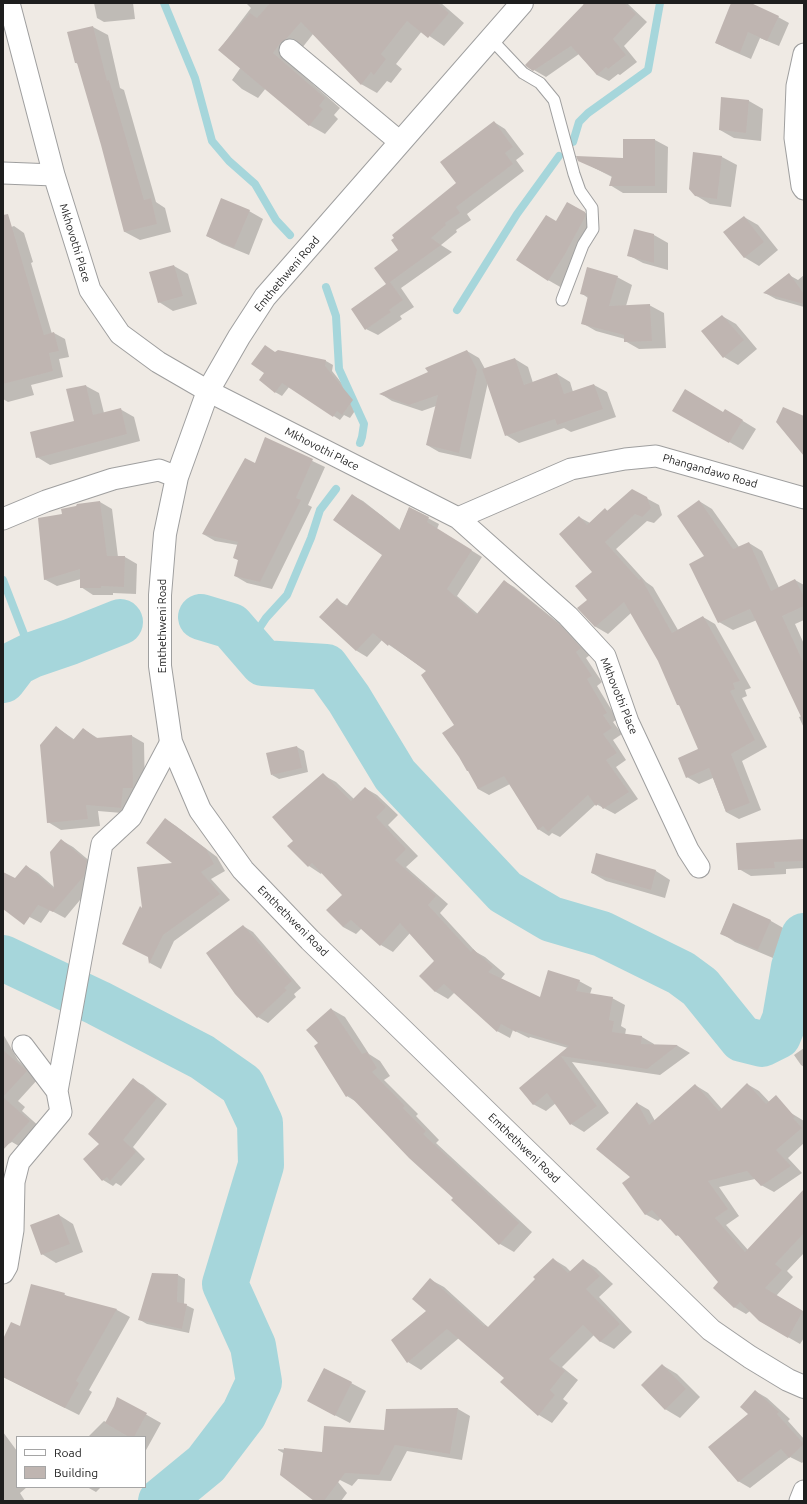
<!DOCTYPE html>
<html>
<head>
<meta charset="utf-8">
<style>
	body { margin:0 }
	#map { position:relative; width:807px; height:1504px; overflow:hidden; background:#efeae4; font-family:Ubuntu,sans-serif }
	canvas { display:block }
	.frame { position:absolute; inset:0; border:4px solid #1e1e1e; pointer-events:none }
	.legend { position:absolute; left:16px; top:1436px; width:130px; height:52px; box-sizing:border-box; background:#fff; border:1px solid #a5a5a5; margin:0; padding:5px 7px; list-style:none; font-size:12px; color:#1e1e1e }
	.legend li { display:flex; align-items:center; gap:8px; height:20px }
	.legend b { width:20px; border:1px solid #a5a5a5 }
</style>
</head>
<body>
<div id="map">
<canvas width="807" height="1504"></canvas>
<div class="frame"></div>
<ul class="legend">
<li><b style="height:5px;background:#fff"></b>Road</li>
<li><b style="height:11px;background:#bfb5b1"></b>Building</li>
</ul>
</div>
<script>
const ctx = document.querySelector('canvas').getContext('2d');
ctx.lineJoin = 'round';
function fillPath(path, color) { ctx.fillStyle = color; ctx.fill(path, 'evenodd'); }
const shape = rows => new Path2D(rows.map(r => 'M' + r).join(''));
function strokePath(path, color, width, dash) { ctx.strokeStyle = color; ctx.lineWidth = width; ctx.lineCap = dash ? 'butt' : 'round'; ctx.setLineDash(dash || []); ctx.stroke(path); }
function write(font, color, halo, rows, align = 'center') {
  ctx.font = font + ' Ubuntu,sans-serif'; ctx.lineWidth = 3.5; ctx.setLineDash([]); ctx.textBaseline = 'middle'; ctx.strokeStyle = halo; ctx.fillStyle = color; for (const [text, x, y, turn = 0] of rows) {
    ctx.save(); ctx.translate(x, y); ctx.rotate((+turn || 0) * Math.PI / 180); ctx.textAlign = isNaN(turn) ? turn : align; if (halo) ctx.strokeText(text, 0, 0); ctx.fillText(text, 0, 0); ctx.restore();
  }
}
const shadow = shape([
	[94,3,133,3,135,19,104,22,97,18],
	[246,3,441,3,464,23,444,46,422,31,396,64,402,69,391,83,387,81,377,93,361,84,313,34,302,48,297,51,289,63,340,108,334,115,338,119,325,134,309,125,266,88,258,98,242,89,232,80,241,67,219,50,251,8],
	[582,3,629,3,628,4,647,22,624,46,637,62,620,75,618,74,609,81,597,75,579,54,546,77,534,70,584,5],
	[732,3,742,3,778,17,789,23,779,46,760,38,751,59,728,49,716,43],
	[93,27,108,35,120,88,124,90,156,202,165,208,171,232,140,240,125,232,102,145,78,64,76,63],
	[722,98,749,101,763,109,761,141,734,138,720,130],
	[494,122,505,129,524,154,516,160,524,171,467,214,471,220,456,230,457,232,441,245,452,252,401,288,414,307,400,316,402,319,378,335,366,329,388,284,399,250,457,183],
	[655,140,668,147,667,193,623,193,610,185,612,177,579,160,624,159],
	[693,153,722,157,737,165,731,207,710,204,695,195],
	[568,203,599,221,599,225,562,288,548,280],
	[249,211,263,219,249,255,222,244,207,236],
	[744,217,758,225,778,250,759,266,744,257],
	[14,226,24,233,33,262,31,263,52,334,54,333,65,339,69,357,59,359,63,377,31,385,34,395,8,402,3,399,3,230],
	[654,235,668,243,668,270,643,263,628,255],
	[174,266,188,274,197,304,173,311,159,302],
	[789,275,798,280,804,275,804,307,776,299,765,293],
	[617,277,632,285,626,306,649,305,664,313,666,348,639,349,625,341,625,339,596,331,582,323,588,298,581,293],
	[722,316,736,324,757,349,738,365,724,357],
	[279,351,326,361,333,365,332,371,359,405,350,418,344,415,340,420,289,387,282,396,275,392,276,353],
	[467,351,479,358,485,369,515,359,528,367,533,383,557,374,570,382,573,392,594,385,607,392,616,417,571,432,564,428,519,443,506,435,488,382,471,459,439,452,427,445,436,406,422,411,392,401,381,394,429,373],
	[86,386,99,393,104,413,120,409,134,417,140,441,50,465,37,457,75,422],
	[725,410,756,429,743,450,714,433],
	[266,439,325,467,308,505,312,507,272,589,247,583,235,576,239,560,234,558,238,545,215,541,203,534,256,465],
	[352,495,363,501,400,530,409,508,439,524,437,529,482,557,457,596,478,614,504,581,514,587,570,632,591,654,586,658,602,682,597,686,617,719,613,722,622,734,613,740,626,760,616,767,638,799,615,814,596,804,560,837,552,833,549,836,538,829,510,784,489,795,478,789,455,725,427,671,382,640,367,657,357,651,321,617,337,600,348,606,383,555],
	[646,498,659,505,662,515,654,523,647,521,616,549,646,582,653,587,678,630,703,617,715,624,751,688,745,690,747,696,742,698,767,747,742,761,761,810,739,819,726,812,713,778,699,784,687,777,700,749,681,706,678,705,659,660,631,613,608,634,596,627,578,608,589,600,593,572,579,517,590,523,605,509,608,511],
	[699,501,712,509,739,547,749,543,762,551,779,588,795,580,804,585,804,620,795,624,804,644,804,728,799,717,802,716,757,620,733,630,719,622,706,557],
	[100,502,112,509,118,557,125,557,137,564,136,594,113,593,113,595,93,595,81,587,81,579,57,586,44,579,63,515],
	[56,727,75,740,83,729,99,739,132,736,144,743,145,795,134,814,98,811,100,826,61,830,48,822],
	[297,747,304,751,308,772,279,779,272,775],
	[323,775,336,782,354,799,365,788,377,795,398,815,388,825,418,856,406,867,448,904,440,913,476,952,485,957,505,974,500,980,540,999,579,981,592,988,590,994,612,998,625,1005,621,1026,626,1029,625,1035,642,1037,654,1044,654,1046,678,1046,690,1053,660,1075,572,1062,609,1113,584,1132,571,1124,556,1103,546,1111,533,1104,521,1088,568,1048,530,1037,529,1038,513,1030,510,1038,497,1031,455,992,448,999,436,992,421,976,436,961,410,933,393,952,381,945,362,928,356,934,343,927,343,895,322,872,321,874,309,866,289,846,294,841],
	[165,819,176,826,217,857,225,871,211,879,230,900,174,941,161,969,150,963,143,910,174,864],
	[61,840,73,847,98,868,95,882,65,918,50,910,41,923,3,903,3,873,15,879,26,866,38,873,54,887],
	[804,840,804,868,786,869,786,874,751,876,739,869],
	[597,855,656,871,670,880,665,898,606,881,592,873],
	[733,904,771,921,785,929,773,958,735,942,721,933],
	[243,926,253,932,301,988,294,994,296,997,268,1023,258,1017],
	[331,1009,345,1017,369,1054,380,1061,390,1076,384,1080,418,1114,416,1116,439,1140,436,1143,532,1232,514,1252,500,1244,358,1103,347,1096,320,1043],
	[3,1034,18,1060,38,1079,18,1101,25,1107,22,1111,42,1129,24,1149,12,1142,3,1147],
	[804,1048,804,1067,801,1065,794,1055],
	[133,1080,143,1085,167,1104,133,1147,145,1159,121,1186,116,1183,113,1186,103,1180,100,1144],
	[747,1084,759,1091,773,1106,791,1113,804,1121,804,1143,788,1158,802,1173,774,1192,761,1185,755,1179,719,1187,739,1216,726,1225,748,1250,804,1190,804,1253,787,1271,793,1277,776,1296,804,1312,804,1338,800,1344,760,1321,750,1311,746,1314,734,1307,720,1282,682,1238,677,1235,661,1218,658,1221,645,1214,632,1177,637,1103,649,1110,655,1121,695,1085,708,1093,722,1109],
	[59,1215,73,1224,83,1252,56,1263,42,1254],
	[553,1259,566,1267,571,1272,583,1260,596,1268,613,1284,599,1297,632,1332,614,1349,601,1342,594,1335,562,1367,578,1380,563,1399,568,1403,552,1423,539,1415,505,1378,459,1338,421,1370,408,1362,428,1311,431,1280,444,1287,489,1328,537,1279],
	[153,1274,178,1275,185,1279,184,1304,194,1309,189,1333,147,1324,140,1320],
	[64,1294,68,1297,117,1310,130,1317,89,1390,92,1392,79,1415,3,1377,3,1346,20,1328],
	[662,1365,677,1374,700,1397,680,1418,665,1409],
	[325,1369,366,1391,350,1423,323,1409],
	[755,1391,767,1398,790,1419,788,1421,804,1439,804,1461,802,1463,790,1457,750,1488,738,1481,749,1415],
	[117,1398,161,1423,145,1452,145,1437,88,1437,104,1421,106,1422,115,1407],
	[458,1409,470,1416,462,1460,407,1451,391,1481,358,1479,352,1486,334,1477,347,1493,341,1501,315,1501,285,1454,278,1450,278,1449,323,1453,385,1432],
	[3,1432,17,1451,17,1487,27,1487,20,1493,25,1501,3,1501],
	[87,1487,101,1487,96,1492]
]);
const stream = shape([
	[164,3,195,78,212,141,229,161,255,184,276,220,290,235],
	[573,142,579,122,588,113,648,70,660,3],
	[326,287,336,316,339,369,364,424,362,437,360,443],
	[457,310,517,214,559,156],
	[3,580,32,655],
	[246,643,256,633,266,618,287,595,311,538,320,510,336,489]
]);
const river = shape([
	[201,617,231,626,263,663,326,667,349,699,395,775,505,892,551,919,602,934,681,973,700,987,742,1039,762,1044,778,1036,785,1019,794,967,804,936],
	[3,680,16,663,32,655,70,642,120,622],
	[3,958,98,1003,202,1057,242,1085,260,1123,261,1165,225,1284,253,1346,259,1382,244,1414,206,1464,161,1501]
]);
const building = shape([
	[270,3,437,3,449,13,428,38,407,21,381,54,386,59,374,75,371,72,361,85,301,22,286,39,281,42,273,53,325,98,319,106,323,109,309,126,218,50,250,13,257,18],
	[585,3,624,3,636,14,613,39,626,55,608,69,606,67,597,75,571,46,533,71,527,67,525,65],
	[731,3,751,3,779,16,767,41,748,32,740,53,715,43],
	[93,26,107,81,109,80,144,200,151,198,157,224,124,232,101,145,77,63,75,63,67,32],
	[721,97,749,100,746,133,719,130],
	[494,121,513,147,505,153,513,164,456,207,460,213,445,223,446,225,431,238,441,245,390,282,403,300,389,310,391,312,365,330,351,309,386,284,374,268,398,250,391,240,394,238,392,235,456,183,440,162],
	[623,139,655,139,655,186,609,186,612,176,578,161,576,156,623,158],
	[693,152,722,156,717,199,695,196,689,189],
	[221,198,250,210,234,248,206,236],
	[567,202,585,212,585,217,565,254,548,281,516,260,546,215,556,221],
	[8,214,44,335,54,332,59,351,49,353,53,371,3,384,3,215],
	[744,216,764,242,744,258,723,232],
	[634,229,654,234,654,263,627,256],
	[174,265,183,296,158,303,149,272],
	[587,267,618,276,609,306,650,304,652,341,624,342,624,335,581,324,588,296,580,294],
	[789,273,804,294,804,304,763,293],
	[722,315,744,340,723,358,701,331],
	[265,345,275,352,278,350,326,360,325,366,353,400,342,415,337,411,333,417,282,383,275,393,259,380,264,373,251,364],
	[467,350,477,370,459,453,426,445,438,395,409,405,379,394,428,372,425,368],
	[515,358,524,385,557,373,564,394,594,384,603,409,557,425,555,419,505,436,482,369],
	[86,385,93,415,121,408,127,434,36,458,30,432,74,421,66,389],
	[685,389,723,412,725,409,743,420,729,443,672,411],
	[783,407,804,416,804,456,776,422],
	[265,437,313,459,296,498,301,500,260,582,234,576,238,560,233,558,238,542,202,534,245,458,255,463],
	[632,489,647,497,651,508,642,517,635,514,605,542,639,580,641,578,672,633,703,616,740,681,733,683,735,689,730,691,755,740,731,754,750,803,726,812,709,768,686,778,678,758,698,749,679,705,677,705,658,661,624,602,595,627,577,608,587,600,575,586,592,572,559,534,579,516,587,525,605,508,607,511],
	[352,494,382,516,399,531,409,507,429,517,427,522,472,550,447,589,476,615,504,580,560,625,581,648,576,652,592,676,587,679,607,713,603,715,612,728,603,734,617,753,606,760,629,792,603,809,599,803,596,806,588,795,548,832,543,826,538,830,504,776,478,789,468,771,467,771,459,757,442,733,454,725,421,675,426,671,389,644,388,646,373,633,356,651,319,617,337,598,346,607,382,555,333,520],
	[699,500,733,549,749,542,771,591,795,579,804,597,804,606,782,616,804,664,804,723,750,609,718,623,689,564,704,556,677,516],
	[100,501,107,556,125,556,124,587,101,586,101,588,80,588,80,569,44,580,38,518,62,514,61,509,76,506,77,504],
	[56,726,73,740,83,728,96,738,132,735,133,788,123,788,121,808,86,805,88,819,47,823,40,745],
	[297,746,302,768,271,775,266,753],
	[323,773,351,801,365,787,386,807,376,817,406,849,395,860,436,896,428,905,471,952,473,949,493,967,488,972,540,997,548,970,580,980,576,991,613,997,609,1020,614,1021,612,1032,642,1036,641,1044,678,1045,647,1069,561,1056,597,1106,570,1125,547,1093,533,1105,519,1088,569,1046,517,1030,516,1032,501,1024,497,1032,444,984,435,992,419,976,434,961,400,923,380,946,351,920,343,927,326,910,342,895,312,863,308,867,287,846,293,841,272,817],
	[165,818,206,849,214,864,201,872,220,894,163,935,149,964,148,957,122,944,140,906,142,908,137,867,172,863,146,843],
	[61,839,87,861,84,876,53,912,38,905,24,925,3,909,3,872,15,878,26,865,54,889,50,852],
	[804,839,804,861,774,862,775,868,738,870,736,843],
	[596,853,656,870,651,890,591,873],
	[733,903,771,920,758,950,720,934],
	[243,925,292,981,284,988,287,990,257,1018,235,994,206,953],
	[331,1008,362,1054,367,1052,377,1068,372,1072,405,1106,403,1108,426,1131,423,1134,519,1223,499,1245,451,1200,453,1198,409,1158,349,1095,346,1097,314,1046,318,1043,306,1030],
	[3,1050,27,1071,3,1097],
	[133,1078,157,1098,123,1140,136,1152,110,1181,107,1177,102,1181,83,1159,99,1144,88,1134],
	[747,1083,766,1104,776,1095,795,1117,793,1118,802,1128,776,1150,791,1166,761,1186,747,1171,708,1181,728,1209,715,1218,745,1252,804,1189,804,1233,775,1264,782,1270,765,1288,803,1311,788,1338,759,1321,740,1302,734,1308,713,1288,718,1282,678,1235,676,1236,652,1210,645,1215,622,1183,630,1177,596,1149,637,1102,649,1125,695,1084,719,1111],
	[3,1097,30,1121,3,1150],
	[59,1214,70,1244,41,1255,30,1225],
	[553,1258,568,1273,583,1259,600,1276,586,1289,620,1324,600,1342,583,1325,549,1359,565,1371,550,1390,555,1395,538,1416,500,1382,504,1378,447,1329,407,1363,391,1340,426,1311,412,1299,430,1278,484,1326,485,1325,488,1327,535,1279,533,1277],
	[152,1273,178,1274,177,1302,187,1304,182,1329,138,1320],
	[31,1284,65,1293,64,1295,117,1309,76,1381,79,1383,65,1408,3,1377,3,1339,11,1322,20,1326],
	[662,1364,686,1389,665,1410,641,1385],
	[324,1368,352,1382,335,1416,307,1401],
	[755,1390,779,1412,777,1414,804,1444,789,1458,781,1449,738,1482,708,1447,748,1414,740,1407],
	[117,1397,147,1413,134,1437,129,1437,105,1423,114,1406],
	[458,1408,450,1454,395,1445,379,1475,345,1473,324,1501,314,1501,280,1475,284,1448,322,1452,324,1426,384,1430,386,1409]
]);
const service = shape([
	[491,39,523,73,540,83,554,100,574,174,580,191,592,208,593,229,583,245,562,300]
]);
const minor = shape([
	[9,3,54,175,90,290,120,334,158,362,208,391,458,518,568,616,605,656,628,722,688,850,699,867],
	[290,50,400,142],
	[804,54,797,86,795,138,802,186,804,189],
	[3,173,54,175],
	[458,518,571,469,625,459,656,456,804,498],
	[3,519,46,501,113,479,159,470,177,477],
	[57,1091,102,844,131,817,171,742],
	[3,1273,7,1266,13,1230,14,1182,19,1162,61,1112,57,1091,23,1046],
	[800,1501,804,1491]
]);
const tertiary = shape([
	[522,3,265,297,239,337,208,391,177,477,165,534,160,595,160,666,171,742,200,810,243,870,310,940,711,1330,750,1357,788,1380,804,1387]
]);
const streetNames = [
	["Mkhovothi Place",75,243,73],
	["Emthethweni Road",287,274,-50],
	["Mkhovothi Place",322,449,27],
	["Phangandawo Road",710,471,16],
	["Emthethweni Road",162,626,-90],
	["Mkhovothi Place",619,696,68],
	["Emthethweni Road",293,921,45],
	["Emthethweni Road",524,1148,44]
];
fillPath(shadow, '#0003');
strokePath(stream, '#a6d6db', 8);
strokePath(river, '#a6d6db', 46);
fillPath(building, '#bfb5b1');
strokePath(service, '#9f9f9f', 13);
strokePath(minor, '#9f9f9f', 23);
strokePath(tertiary, '#9f9f9f', 24);
strokePath(service, '#fff', 11);
strokePath(minor, '#fff', 21);
strokePath(tertiary, '#fff', 22);
write('11px', '#1e1e1e', '#fff', streetNames);
</script>
</body>
</html>
